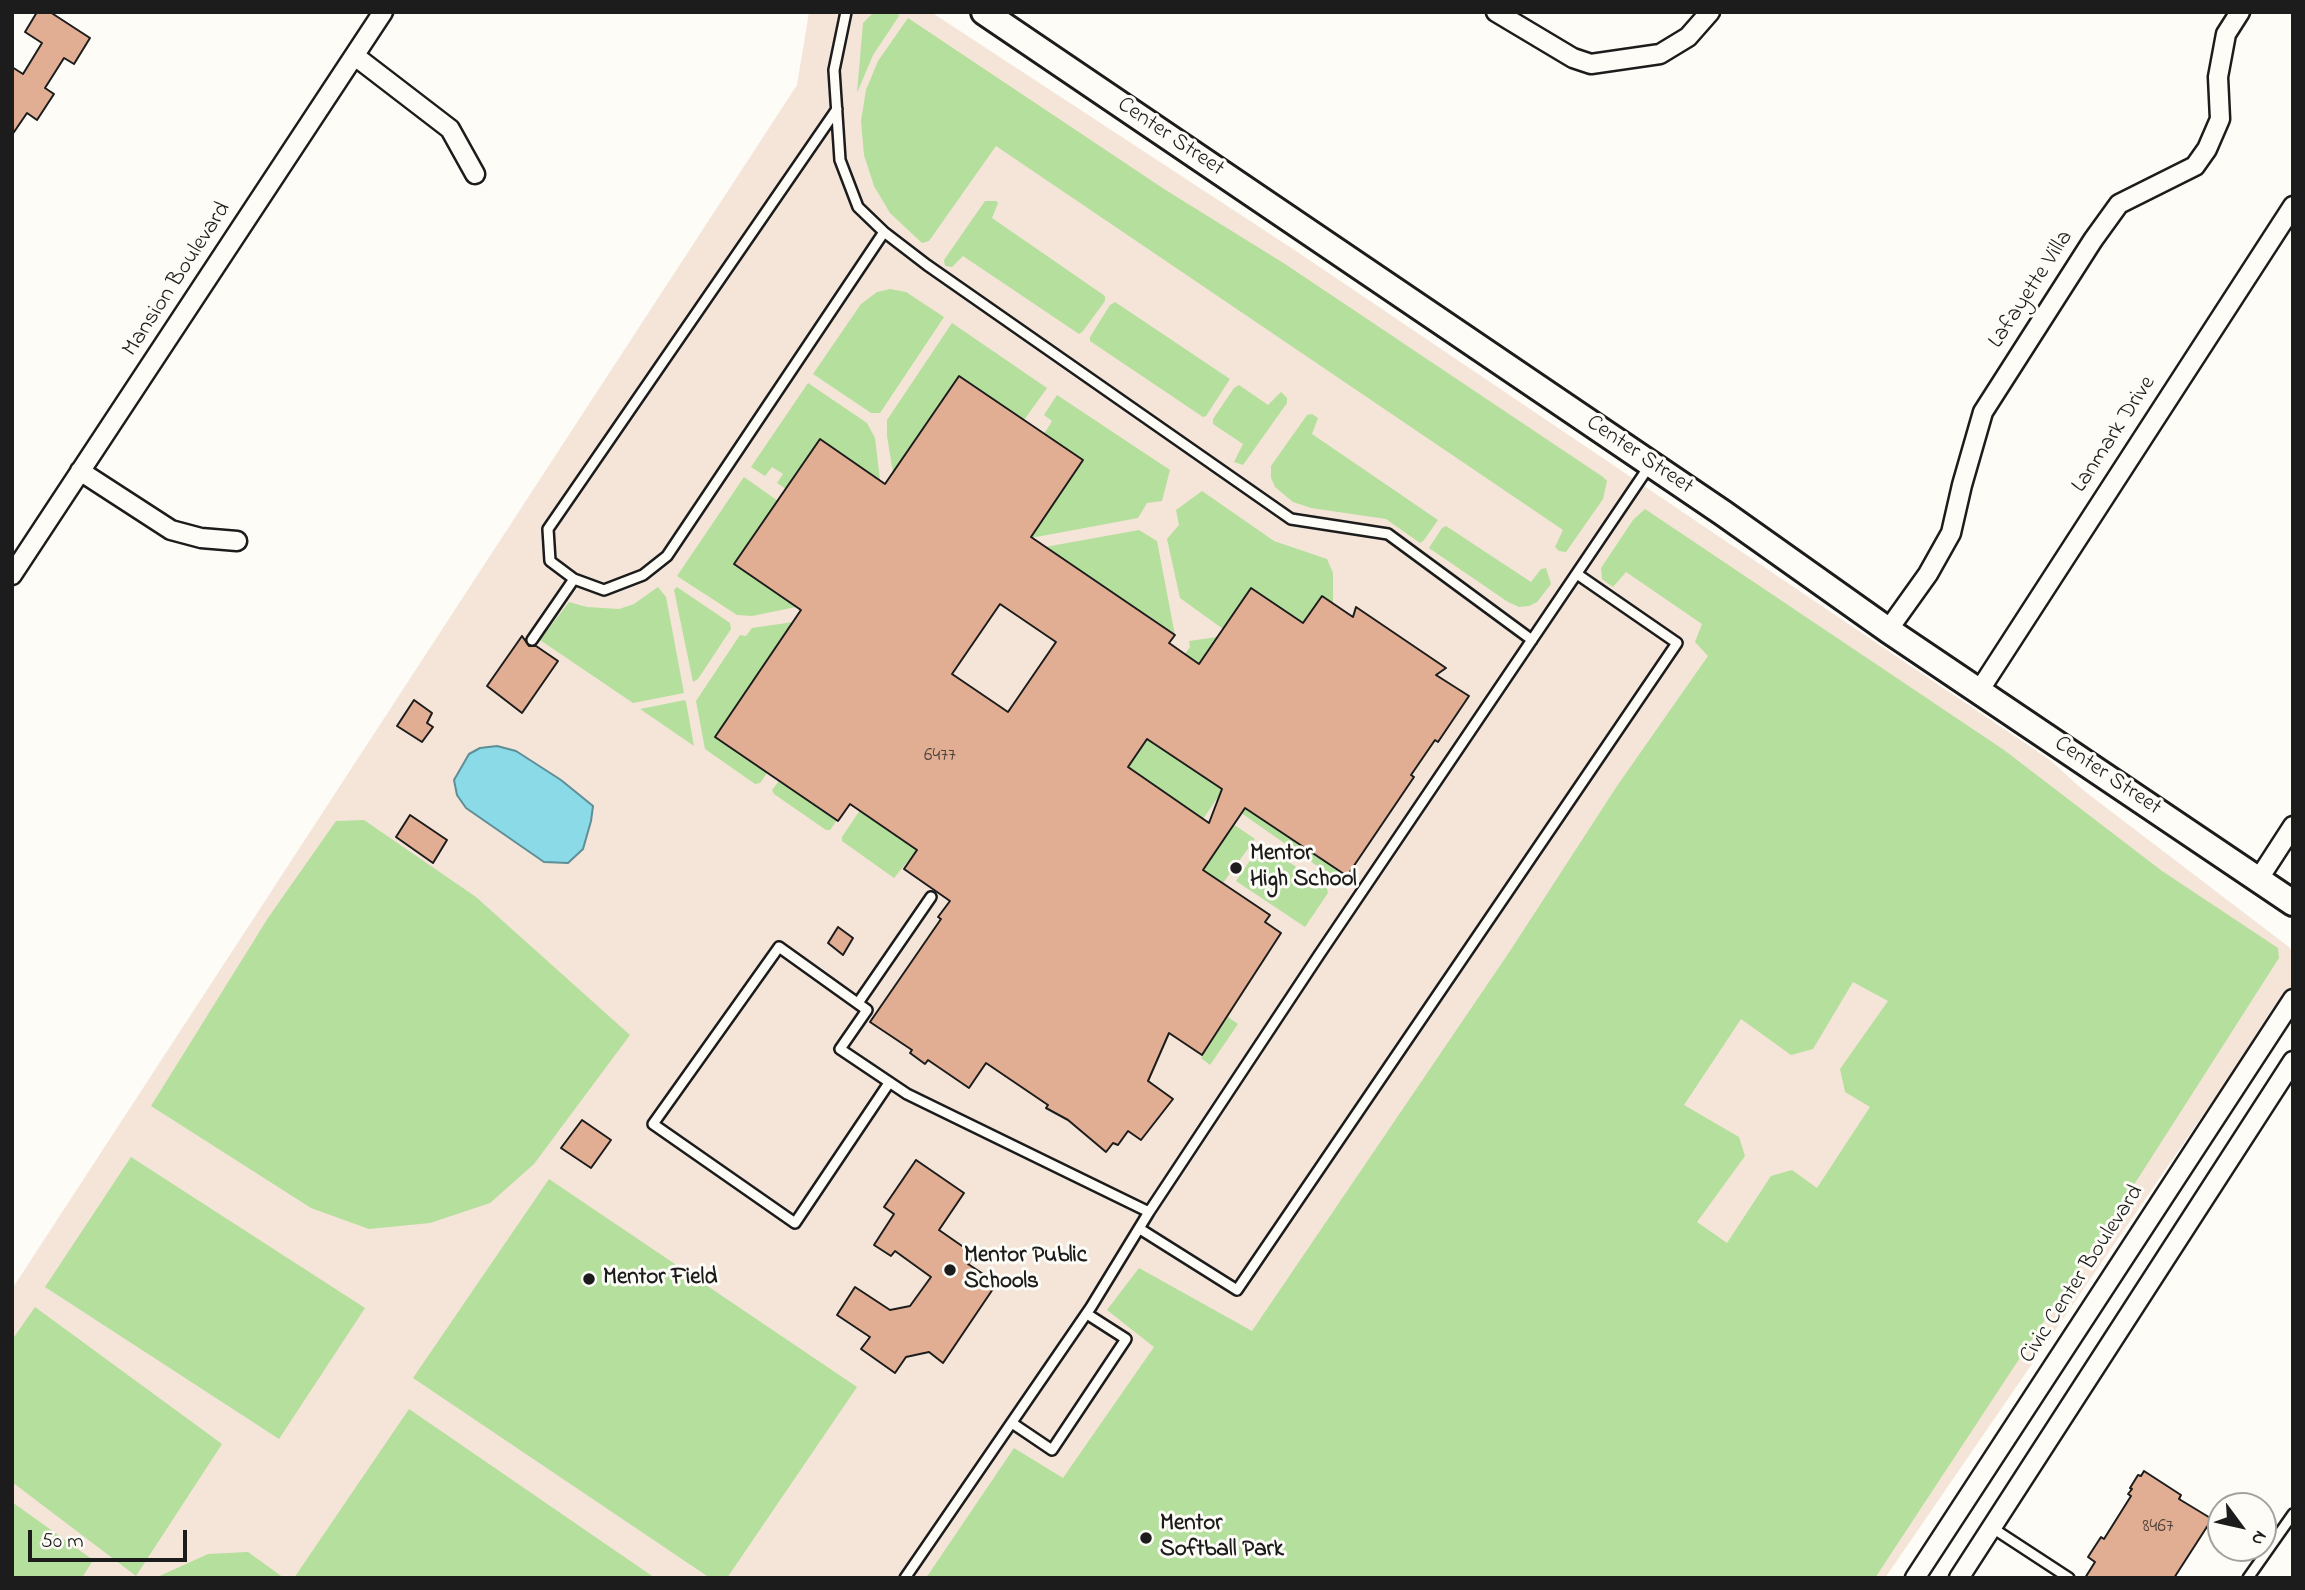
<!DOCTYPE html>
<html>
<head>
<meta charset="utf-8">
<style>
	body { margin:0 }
	#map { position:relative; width:2305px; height:1590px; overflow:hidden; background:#fdfcf7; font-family:"Indie Flower",sans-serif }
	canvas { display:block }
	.frame { position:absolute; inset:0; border:14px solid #1c1c1c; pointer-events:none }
	.north { position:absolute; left:2207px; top:1492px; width:70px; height:70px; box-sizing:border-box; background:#fdfcf7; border:2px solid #a3a29f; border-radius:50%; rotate:123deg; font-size:19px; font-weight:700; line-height:28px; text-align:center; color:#1c1c1c }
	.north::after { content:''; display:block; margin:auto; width:24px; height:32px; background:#1c1c1c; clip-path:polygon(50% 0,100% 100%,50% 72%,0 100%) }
	.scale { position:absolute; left:28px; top:1530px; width:159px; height:32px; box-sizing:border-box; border:4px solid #1c1c1c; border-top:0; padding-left:9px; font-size:21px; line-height:24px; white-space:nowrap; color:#1c1c1c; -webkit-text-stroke:5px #fdfcf7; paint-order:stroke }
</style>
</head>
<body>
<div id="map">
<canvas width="2305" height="1590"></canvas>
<div class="frame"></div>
<div class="north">N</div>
<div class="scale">50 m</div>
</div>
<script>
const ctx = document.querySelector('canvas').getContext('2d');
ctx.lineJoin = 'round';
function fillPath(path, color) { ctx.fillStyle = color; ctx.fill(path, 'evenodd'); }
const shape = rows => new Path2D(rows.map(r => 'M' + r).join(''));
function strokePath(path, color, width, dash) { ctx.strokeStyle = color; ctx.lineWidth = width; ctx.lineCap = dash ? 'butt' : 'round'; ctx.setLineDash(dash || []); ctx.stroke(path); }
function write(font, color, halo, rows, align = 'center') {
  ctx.font = font + ' "Indie Flower",sans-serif'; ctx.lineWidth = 6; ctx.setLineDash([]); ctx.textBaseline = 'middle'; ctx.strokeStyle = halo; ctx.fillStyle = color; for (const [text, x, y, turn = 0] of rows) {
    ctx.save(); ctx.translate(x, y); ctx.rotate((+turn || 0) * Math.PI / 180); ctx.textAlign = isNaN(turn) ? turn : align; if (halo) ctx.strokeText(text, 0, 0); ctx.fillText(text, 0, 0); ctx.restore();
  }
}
const built = shape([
	[809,12,931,12,1296,251,2050,760,2083,790,2289,947,2293,953,2293,984,1885,1578,12,1578,12,1289,797,85]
]);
const green = shape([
	[874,12,897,12,899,16,873,55,857,93,863,23],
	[908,18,1164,189,1285,264,1603,477,1607,481,1603,499,1566,552,1559,551,1555,547,1563,530,996,146,929,241,922,243,890,213,874,186,864,155,861,121,866,90,878,61],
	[985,201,996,201,998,203,992,218,1105,296,1105,301,1083,331,1079,334,963,256,952,267,945,266,944,260],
	[890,289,906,292,944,317,880,413,871,413,813,374,861,304,877,292],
	[1115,302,1230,379,1206,416,1203,417,1090,341,1090,337,1110,305],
	[952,323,1047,388,1024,420,959,376,893,473,887,436,887,420],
	[808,383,867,423,875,438,880,480,820,439,786,489,777,483,783,474,772,467,765,476,751,467],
	[1239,385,1268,405,1281,392,1287,398,1287,403,1243,465,1234,462,1243,444,1213,424,1213,419,1234,388],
	[1057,395,1170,470,1162,501,1147,503,1138,518,1031,538,1083,461,1044,434,1052,421,1044,415],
	[1312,414,1318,418,1312,434,1438,520,1424,540,1420,543,1386,519,1311,508,1293,502,1275,487,1271,478,1271,466,1307,415],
	[744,477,778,501,734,564,796,607,752,616,737,615,677,576],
	[1202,491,1274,541,1327,559,1333,573,1333,603,1322,596,1303,623,1223,629,1180,598,1167,539,1179,525,1176,510],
	[1645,509,2004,750,2162,871,2278,948,2279,958,2139,1177,1875,1578,926,1578,1014,1448,1063,1478,1154,1347,1107,1310,1139,1268,1252,1331,1510,951,1617,786,1708,656,1695,642,1702,624,1626,572,1613,587,1602,579,1601,568,1633,520],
	[1853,982,1888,1001,1840,1069,1845,1092,1870,1107,1817,1188,1792,1170,1771,1176,1727,1243,1697,1222,1745,1156,1739,1137,1684,1105,1741,1019,1791,1055,1813,1049],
	[1446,526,1531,582,1541,569,1546,568,1551,584,1537,602,1529,606,1519,607,1508,602,1429,548,1442,528],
	[1139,530,1157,541,1175,635,1045,547],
	[658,587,666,597,684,693,633,703,540,640,569,602,587,607,619,609,634,604],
	[677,587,730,623,731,629,698,679,693,682,674,590],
	[793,622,715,737,767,773,760,783,755,784,705,749,696,701,740,635,746,636,752,628],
	[1217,637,1199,664,1185,654,1190,647,1189,641],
	[685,700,686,702,694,746,640,709],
	[1154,729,1160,747,1222,789,1221,793,1347,876,1336,879,1218,797,1203,819,1128,767],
	[779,781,837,820,830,830,826,830,774,794,772,790],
	[860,810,917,850,894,878,842,841,842,837],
	[364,820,476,897,630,1035,534,1164,490,1203,430,1223,369,1229,311,1208,151,1106,268,918,336,821],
	[1233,824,1255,839,1223,883,1203,870],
	[1264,845,1327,888,1328,893,1305,927,1236,881,1260,846],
	[1228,1017,1238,1024,1210,1065,1201,1058],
	[131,1157,365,1308,279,1439,45,1287],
	[549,1179,857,1387,727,1578,710,1578,413,1378],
	[35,1307,222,1444,136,1576,12,1482,12,1340],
	[409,1409,655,1578,294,1578],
	[12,1502,93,1560,82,1578,12,1578],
	[248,1552,284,1578,155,1578,208,1554]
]);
const water = shape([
	[497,746,516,751,561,780,593,806,591,821,583,849,568,863,544,862,466,808,457,795,454,780,469,754,480,748,497,746]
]);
const building = shape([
	[37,12,50,12,90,38,74,64,64,58,45,88,54,94,37,120,27,113,12,135,12,67,23,74,42,43,25,32,37,12],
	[959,376,1083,460,1031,537,1175,635,1169,643,1199,664,1251,588,1303,623,1322,596,1353,617,1356,607,1446,668,1436,675,1469,696,1438,742,1435,740,1411,775,1414,777,1347,876,1245,808,1203,870,1270,915,1265,922,1281,933,1202,1055,1169,1033,1148,1081,1173,1099,1141,1140,1128,1131,1118,1145,1113,1143,1106,1152,1068,1120,1046,1108,1048,1105,986,1063,969,1088,928,1060,925,1064,910,1053,912,1050,870,1022,941,919,938,917,950,901,904,869,917,850,850,804,838,821,715,737,801,610,734,564,820,439,885,484,959,376],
	[1000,604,1056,642,1008,712,952,674,1000,604],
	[1147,739,1222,789,1209,823,1128,767,1147,739],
	[522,636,529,646,536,646,558,661,522,713,487,686,522,636],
	[414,700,432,713,427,723,433,727,422,742,397,726,414,700],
	[410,815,447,840,433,863,396,837,410,815],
	[838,927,853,938,843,955,828,943,838,927],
	[582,1120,611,1140,591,1168,561,1148,582,1120],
	[916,1160,964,1193,939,1230,975,1255,968,1264,997,1283,943,1363,929,1352,906,1357,895,1373,861,1349,870,1337,837,1315,855,1287,890,1310,910,1306,931,1277,895,1251,891,1256,874,1245,894,1214,884,1207,916,1160],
	[2144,1471,2181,1495,2179,1499,2212,1519,2174,1578,2085,1578,2095,1562,2088,1557,2101,1537,2104,1539,2131,1496,2128,1494,2132,1489,2130,1488,2138,1475,2141,1476,2144,1471]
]);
const lane = shape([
	[846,12,834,70,840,160,858,207,884,232,927,265,1291,519,1388,534,1532,640],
	[837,109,548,529,550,561,574,579,604,590,643,575,667,556,884,232],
	[532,640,574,579],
	[858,1003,931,897],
	[889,1083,795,1223,653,1124,779,947,867,1010,840,1049,907,1094,1149,1212],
	[1140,1229,1237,1290,1677,643,1577,574],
	[1012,1423,1052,1450,1126,1339,1087,1314],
	[1991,1527,2069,1578],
	[905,1578,1091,1307,1149,1212,1319,955,1650,465],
	[2248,1578,2293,1514]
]);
const street = shape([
	[1496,12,1573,58,1591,64,1660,54,1688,37,1710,12],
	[355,56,450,129,475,174],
	[80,471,171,530,201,538,237,541],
	[12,575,383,12],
	[1888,630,1928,574,1951,533,1962,485,1983,412,2093,240,2119,204,2195,166,2207,149,2220,119,2218,77,2226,34,2240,12],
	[1979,691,2293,206],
	[2258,880,2293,826],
	[1915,1578,2293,999],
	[1959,1578,2293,1061]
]);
const secondary = shape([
	[984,12,1723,513,1888,630,2293,903]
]);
const markers = [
	[1236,868,7,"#1c1c1c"],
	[950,1270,7,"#1c1c1c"],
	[589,1279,7,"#1c1c1c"],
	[1146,1538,7,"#1c1c1c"]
];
const numberNames = [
	["6477",940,757],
	["8467",2158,1528]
];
const streetNames = [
	["Center Street",1170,138,34],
	["Mansion Boulevard",178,280,-57],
	["Lafayette Villa",2032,290,-57],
	["Lanmark Drive",2115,435,-57],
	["Center Street",1639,456,34],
	["Center Street",2107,777,34],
	["Civic Center Boulevard",2083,1275,-57]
];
const poiNames = [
	["Mentor",1250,855],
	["High School",1250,881],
	["Mentor Public",964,1257],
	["Schools",964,1283],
	["Mentor Field",603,1279],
	["Mentor",1160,1525],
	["Softball Park",1160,1551]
];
fillPath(built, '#f5e5d9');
fillPath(green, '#b4df9d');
fillPath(water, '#8bdae8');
strokePath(water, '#5f8e96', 2);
fillPath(building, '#e1ae93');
strokePath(building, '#1c1c1c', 2);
strokePath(lane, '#1c1c1c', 14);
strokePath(street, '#1c1c1c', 23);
strokePath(secondary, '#1c1c1c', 30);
strokePath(lane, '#fdfcf7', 9);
strokePath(street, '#fdfcf7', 18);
strokePath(secondary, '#fdfcf7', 24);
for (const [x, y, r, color] of markers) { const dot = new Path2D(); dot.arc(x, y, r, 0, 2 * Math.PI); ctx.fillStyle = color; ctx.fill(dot); strokePath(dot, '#fdfcf7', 2.5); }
write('19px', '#4d403a', null, numberNames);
write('23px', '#1c1c1c', '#fdfcf7', streetNames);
write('bold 23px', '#1c1c1c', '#fdfcf7', poiNames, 'left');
</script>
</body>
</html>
